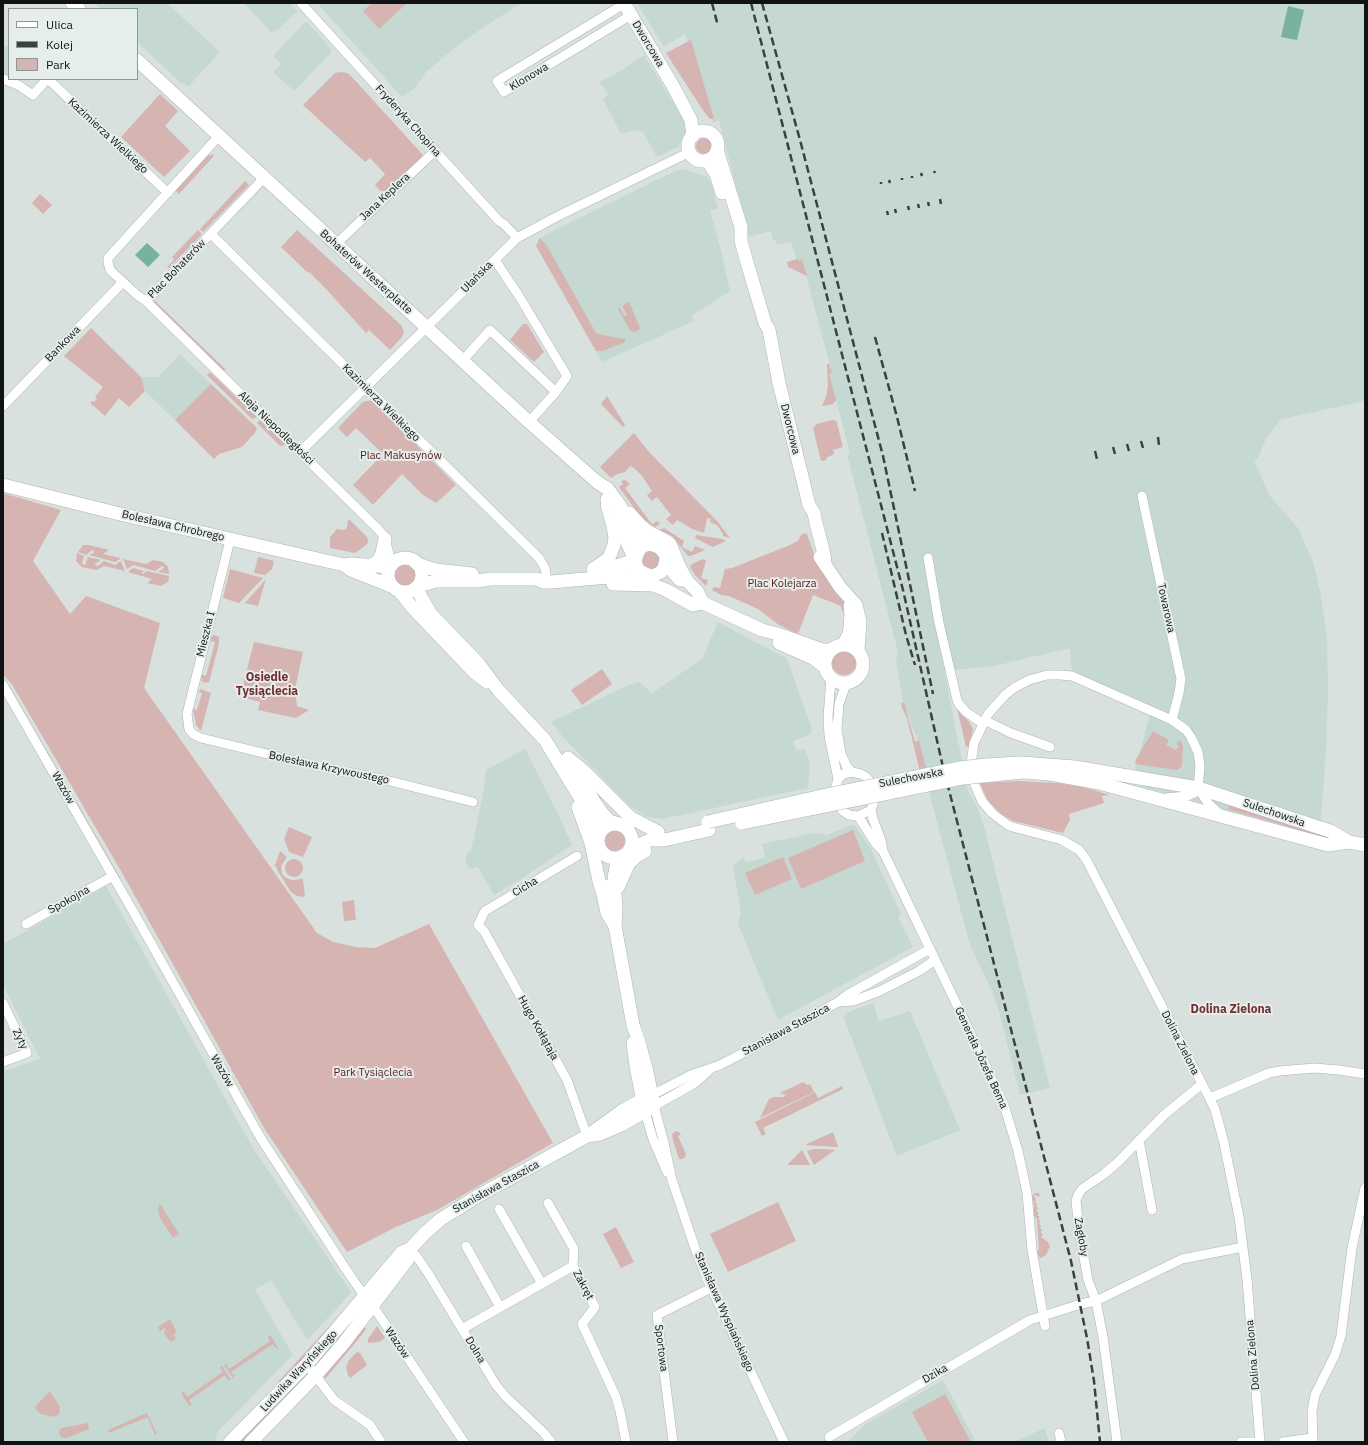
<!DOCTYPE html>
<html>
<head>
<meta charset="utf-8">
<style>
  body { margin:0 }
  #map { position:relative; width:1368px; height:1445px; overflow:hidden; background:#d8e1de; font-family:"IBM Plex Sans",sans-serif }
  canvas { display:block }
  .frame { position:absolute; inset:0; border:4px solid #101312; pointer-events:none }
  .legend { position:absolute; left:8px; top:8px; width:130px; height:72px; box-sizing:border-box; background:#e5eeeb; border:1px solid #909694; margin:0; padding:5px 7px; list-style:none; font-size:12px; color:#101312 }
  .legend li { display:flex; align-items:center; gap:8px; height:20px }
  .legend b { width:20px; border:1px solid #909694 }
</style>
</head>
<body>
<div id="map">
<canvas width="1368" height="1445"></canvas>
<div class="frame"></div>
<ul class="legend">
<li><b style="height:5px;background:#fff"></b>Ulica</li>
<li><b style="height:5px;background:#3c403f"></b>Kolej</li>
<li><b style="height:11px;background:#d6b4b2"></b>Park</li>
</ul>
</div>
<script>
const context = document.querySelector('canvas').getContext('2d');
context.lineJoin = 'round';
function paint(path, color) {
  context.fillStyle = color;
  context.fill(path, 'evenodd');
}
function poly(rows) {
  const path = new Path2D();
  for (const r of rows) {
    if (r.length === 3) {
      path.moveTo(r[0] + r[2], r[1]);
      path.arc(r[0], r[1], r[2], 0, 2 * Math.PI);
      continue;
    }
    path.moveTo(r[0], r[1]);
    for (let i = 2; i < r.length; i += 2) path.lineTo(r[i], r[i + 1]);
  }
  return path;
}
function trace(path, color, width, dash) {
  context.strokeStyle = color;
  context.lineWidth = width;
  context.lineCap = dash ? 'butt' : 'round';
  context.setLineDash(dash || []);
  context.stroke(path);
}
function label(font, color, halo, rows, align = 'center') {
  context.font = font + ' "IBM Plex Sans",sans-serif';
  context.lineWidth = 4;
  context.setLineDash([]);
  context.textBaseline = 'middle';
  context.strokeStyle = halo;
  context.fillStyle = color;
  for (const [text, x, y, turn = 0] of rows) {
    context.save();
    context.translate(x, y);
    context.rotate((+turn || 0) * Math.PI / 180);
    context.textAlign = isNaN(turn) ? turn : align;
    if (halo) context.strokeText(text, 0, 0);
    context.fillText(text, 0, 0);
    context.restore();
  }
}
const built = poly([
  [95,3,167,3,220,52,188,87,183,83,182,84,137,42,137,9,101,9],
  [244,3,290,3,298,11,277,30,271,32],
  [317,3,521,3,481,29,451,51,426,72,415,88,402,97],
  [637,3,1365,3,1365,397,1361,402,1281,419,1266,439,1258,458,1254,460,1269,495,1298,528,1313,562,1320,591,1327,637,1328,691,1326,750,1320,834,1224,810,1130,783,1137,763,1151,710,1072,676,1070,648,994,666,944,671,968,791,978,809,985,830,1050,1088,1020,1095,999,1011,992,991,970,945,932,803,918,741,903,701,896,662,898,652,847,454,850,453,829,374,832,373,802,260,797,261,791,241,777,245,776,240,773,241,771,231,749,237,719,120,713,123,685,34,664,47],
  [305,22,307,22,331,48,330,54,294,91,273,72,281,64,273,56],
  [3,45,9,47,9,76,3,74],
  [644,55,682,117,687,129,678,147,657,157,643,132,633,130,621,134,603,99,608,95,600,82,622,70],
  [684,169,707,177,712,185,718,209,710,210,720,247,730,291,692,316,694,321,602,362,536,245,540,238,547,234,675,171],
  [180,354,211,384,175,420,145,391,141,377,158,377],
  [718,622,787,659,811,726,811,734,793,741,797,751,804,748,810,763,808,788,663,819,647,817,631,807,563,737,551,722,624,687,639,682,652,693,702,659],
  [525,749,560,818,572,845,524,877,494,895,478,867,472,869,469,868,465,859,468,852,471,851,484,790,486,770],
  [851,825,855,826,871,849,901,914,898,916,913,947,778,1020,738,924,741,912,733,865,744,857,745,862,765,858,762,844,814,833,827,835],
  [106,886,253,1148,351,1292,342,1303,307,1340,271,1280,255,1290,293,1355,219,1430,214,1442,3,1442,3,1071,40,1059,3,985,3,944],
  [873,1003,879,1021,910,1011,960,1130,897,1156,845,1021,844,1016,846,1013],
  [943,1380,976,1442,848,1442,864,1425],
  [1045,1428,1049,1442,1013,1442]
]);
const green = poly([
  [372,3,407,3,379,29,363,11],
  [691,40,714,119,710,119,704,112,666,53],
  [341,72,347,73,352,77,422,154,423,157,384,195,375,185,385,174,370,158,365,162,303,105,335,73],
  [160,94,178,111,165,126,190,151,164,177,121,137],
  [704,146,8],
  [208,154,210,156,212,154,214,156,179,194,175,190],
  [245,181,249,185,203,232,200,229],
  [40,194,52,205,43,214,32,203],
  [198,230,202,234,169,268,167,267,174,260,172,257],
  [297,230,401,325,404,331,402,337,390,350,369,330,366,333,327,290,309,272,308,273,281,247],
  [540,238,547,246,596,333,607,336,625,339,625,342,603,351,596,351,536,246],
  [798,259,799,261,802,259,807,276,788,267,787,262],
  [152,298,226,370,223,371,153,303,151,299],
  [629,302,640,328,639,330,634,332,630,330,624,320,618,309,620,308,624,316,627,315,623,307,624,304],
  [523,324,527,324,544,352,534,362,510,340],
  [91,328,141,377,145,391,129,407,119,398,105,416,90,403,92,401,94,402,97,399,95,397,103,387,64,356],
  [827,364,829,364,832,373,829,374,836,400,833,404,823,406,822,406,826,397,828,386],
  [210,372,257,417,252,419,207,375],
  [211,384,257,428,255,433,242,447,219,454,214,459,175,420],
  [607,396,625,425,623,427,601,404],
  [372,400,456,485,436,503,422,494,402,474,373,505,353,485,383,454,356,428,347,437,338,428,363,402],
  [260,420,272,431,285,444,282,446,279,445,257,423],
  [832,420,836,421,837,423,843,447,833,450,834,454,826,458,827,460,821,461,813,428,817,424],
  [634,433,649,452,717,521,730,538,723,536,723,534,717,525,710,522,711,519,707,518,704,533,692,529,677,520,673,525,666,519,671,515,657,497,652,501,647,495,652,491,642,476,634,468,630,466,625,472,618,474,611,478,600,467],
  [625,480,630,484,625,488,651,523,653,524,657,521,660,524,655,527,643,519,637,512,619,487,623,484,621,481],
  [3,493,61,510,33,561,70,614,86,596,160,623,144,688,317,933,333,942,356,947,375,948,429,924,553,1143,437,1210,396,1227,347,1252,264,1128,121,871,13,686,3,674],
  [348,519,350,520,367,537,368,541,367,544,362,548,355,553,330,548,330,537,337,529,344,530,347,528],
  [664,528,684,541,682,547,692,552,695,546,705,550,691,556,688,556,672,536,659,530],
  [805,533,807,534,816,559,844,601,848,612,842,611,841,606,813,595,798,634,779,625,758,609,729,596,721,595,712,590,714,587,720,588,725,569,732,568,790,545,798,541,801,535],
  [696,535,723,539,726,541,713,547,695,538],
  [83,545,89,545,109,550,103,554,120,558,120,559,115,562,89,555,95,552,92,550,86,555,78,552],
  [651,560,9],
  [77,553,84,556,82,564,85,565,88,557,101,560,95,564,95,565,98,566,104,561,115,565,121,561,125,571,104,566,97,570,82,567,76,561],
  [258,557,274,561,272,569,265,575,254,573],
  [123,559,146,564,153,560,163,562,168,567,169,574,158,572,164,568,164,567,162,566,155,571,133,565,127,569],
  [703,559,708,562,706,561,701,578,708,580,706,586,695,575,690,567,692,564],
  [406,576,11],
  [133,568,144,571,141,573,143,574,147,571,169,576,168,582,161,586,147,583,152,579,128,572],
  [230,569,263,578,239,603,223,598],
  [266,579,258,606,245,603],
  [214,635,219,637,219,644,209,682,205,683,202,681,201,674,206,676,215,642,209,641,211,637],
  [254,642,303,652,295,689,297,706,309,710,296,718,258,710,260,702,240,697],
  [844,663,12],
  [602,669,612,684,582,705,571,690],
  [10,687,107,855,120,878,119,881,8,688],
  [201,689,211,693,201,731,196,725,193,709,197,710,202,693,198,692],
  [904,702,915,742,919,740,932,792,925,792,907,718,902,708,901,703],
  [957,708,970,723,973,730,969,746,966,747],
  [1153,731,1169,740,1166,745,1176,750,1179,746,1176,744,1180,740,1182,743,1183,747,1182,766,1180,768,1177,770,1135,764,1136,759],
  [1017,781,1058,783,1083,787,1110,795,1102,796,1104,803,1069,814,1070,820,1063,833,1013,821,1001,814,988,801,980,783],
  [1229,803,1338,840,1303,834,1285,826,1228,809],
  [289,827,312,837,303,857,289,852,284,839],
  [853,830,865,861,801,889,788,858],
  [615,841,10],
  [280,851,287,857,281,866,282,874,286,878,292,880,303,879,305,895,303,897,297,896,291,892,279,873,275,865],
  [783,857,792,879,755,895,745,873],
  [294,868,9],
  [354,900,356,920,344,921,342,902],
  [803,1082,807,1085,810,1084,814,1092,760,1118,769,1099,773,1097,783,1097,786,1095,780,1093],
  [842,1086,843,1089,763,1128,766,1134,762,1136,755,1122,815,1092,818,1098],
  [676,1131,679,1132,681,1135,678,1136,686,1154,685,1157,682,1159,679,1159,673,1140,672,1134],
  [833,1132,838,1147,805,1145],
  [814,1149,823,1149,835,1150,814,1165,807,1151],
  [802,1150,810,1165,787,1165],
  [1035,1193,1038,1193,1040,1195,1039,1197,1035,1195,1034,1197,1036,1199,1035,1202,1037,1204,1036,1206,1038,1208,1036,1211,1039,1213,1037,1215,1040,1217,1038,1219,1040,1221,1039,1224,1041,1226,1040,1228,1042,1230,1041,1233,1043,1234,1041,1237,1048,1242,1050,1246,1046,1255,1041,1258,1038,1256,1036,1252,1039,1249,1037,1219,1034,1216,1034,1203,1032,1197],
  [778,1202,796,1241,728,1272,710,1234],
  [160,1204,179,1234,173,1238,160,1218,158,1209],
  [616,1227,634,1262,621,1268,603,1234],
  [347,1307,306,1359,277,1385,278,1382],
  [353,1316,356,1319,328,1353,242,1442,236,1442],
  [170,1319,176,1331,174,1335,176,1339,171,1342,165,1335,164,1331,166,1330,165,1328,160,1331,158,1327],
  [377,1326,385,1338,379,1342,368,1343,368,1339],
  [364,1327,366,1329,361,1336,325,1379,324,1376],
  [269,1335,271,1336,278,1348,276,1348,273,1344,231,1372,234,1376,233,1378,224,1365,226,1364,229,1369,270,1341,268,1337],
  [357,1352,360,1353,367,1365,350,1378,348,1375,346,1367,349,1360],
  [222,1366,231,1380,228,1380,225,1375,189,1400,192,1405,189,1405,182,1395,182,1392,184,1392,187,1397,223,1372,220,1367],
  [50,1391,60,1407,59,1414,54,1417,41,1414,37,1411,35,1407],
  [945,1394,971,1442,928,1442,912,1412],
  [147,1413,157,1434,155,1435,148,1418,145,1418,109,1433,108,1430],
  [88,1423,89,1429,67,1438,63,1438,60,1436,59,1431,61,1428]
]);
const water = poly([
  [1288,6,1304,10,1297,40,1281,37],
  [147,243,160,255,148,267,135,255]
]);
const street = poly([
  [301,3,499,221,504,224,517,238],
  [624,4,497,81,504,92,631,15],
  [3,79,18,85,33,95,47,79],
  [48,79,168,193],
  [219,136,108,258,108,262,110,270,137,295,146,301,264,178],
  [211,234,539,558,545,568,546,575],
  [336,244,435,151],
  [495,260,519,296,567,376,556,392,529,422],
  [146,301,378,529,384,536,392,564],
  [463,360,490,330,556,392],
  [3,406,123,282],
  [300,452,517,238,558,216,690,152],
  [1142,496,1181,679,1179,693,1172,720],
  [230,540,187,714,189,729,193,734,201,738,288,759,335,770,382,779,473,802],
  [928,558,939,623,957,700,959,704,966,712,982,723],
  [831,679,828,717,829,736,838,779],
  [846,684,839,704,837,729,841,754,847,767,852,772],
  [3,685,134,913,260,1137,345,1268,365,1297,373,1306,464,1442],
  [984,720,1011,733,1050,747],
  [852,772,861,774,866,777,871,783,874,789,874,801,871,810,858,816,849,815,843,811,838,805,836,798,835,790,838,779,843,774,852,772],
  [1198,788,1208,803,1220,814],
  [1166,798,1187,796,1194,793,1198,788,1200,766,1198,752,1191,737,1186,730,1172,720,1072,676,1060,675,1047,675,1029,680,1014,688,1005,695,988,714,974,743,971,763,973,781,982,801,992,813,1009,826,1062,840,1079,850,1086,859,1215,1109,1224,1143,1239,1217,1247,1279,1260,1442],
  [871,810,873,819,881,840,883,851],
  [858,816,876,844,883,851,967,1026,1004,1105,1018,1151,1027,1193,1032,1250,1045,1326],
  [577,856,485,911,478,925,484,931,567,1080,587,1136],
  [26,924,113,876],
  [839,1002,853,1001,880,991,919,971,935,960],
  [3,1003,27,1053,3,1062],
  [712,1068,695,1083,654,1106,664,1143,672,1180,696,1251,708,1281,784,1442],
  [652,1095,691,1075,720,1065,776,1036,838,1002,847,995,930,949],
  [1210,1098,1269,1073,1280,1071,1314,1068,1339,1070,1365,1074],
  [645,1112,653,1139,667,1172],
  [1139,1140,1152,1210],
  [548,1203,574,1249,573,1266],
  [499,1209,542,1284],
  [466,1246,500,1307],
  [410,1249,417,1257,428,1273,496,1385,505,1396,544,1433,551,1442],
  [462,1329,573,1266,595,1307,582,1324,616,1397,620,1411,626,1442],
  [307,1364,334,1400,370,1425,381,1442],
  [1059,1433,1061,1442],
  [829,1437,1030,1320,1081,1304,1096,1301,1182,1259,1243,1247],
  [673,1442,657,1315,711,1288],
  [1117,1442,1103,1337,1096,1301,1088,1280,1079,1230,1076,1201,1078,1195,1082,1189,1104,1174,1118,1162,1164,1115,1202,1084],
  [1241,1442,1254,1442],
  [1283,1442,1312,1438],
  [1313,1442,1312,1411,1315,1395,1335,1355,1341,1336,1352,1248,1365,1188]
]);
const secondary = poly([
  [72,3,79,9],
  [624,3,673,86,691,120,693,136],
  [137,60,529,422,597,482,608,489,619,504,636,537,645,545],
  [703,146,15],
  [717,150,741,227,741,241,746,259,765,323,769,330,779,383,809,505,814,513,816,523,823,550,825,562],
  [707,160,716,174,722,193],
  [3,485,120,514,344,565,351,570,391,586],
  [629,513,640,525,647,531,666,541,670,544,681,570,688,582,697,591,703,603,762,630,778,634,823,650,831,650],
  [617,519,635,560],
  [820,557,840,587,856,605,860,621,858,650],
  [405,575,17],
  [666,559,664,568,661,572,653,576,648,575,640,571,637,568,635,560,639,550,643,546,650,544,659,547,665,554,669,567,680,580],
  [416,563,426,567,436,570,472,574],
  [345,565,351,564,390,567],
  [370,566,377,562,380,558,382,553,385,539],
  [593,569,609,558,614,545,615,538,613,526,608,509,607,499],
  [595,572,608,569,635,560],
  [613,584,653,585,666,590,693,605,703,603],
  [418,586,436,581,476,581,491,579,537,579,543,582,551,582,643,574],
  [416,588,431,614,479,664,499,691,545,740,593,819,598,828,599,836],
  [400,592,412,607,475,673,487,682],
  [779,643,813,658,825,667],
  [844,664,19],
  [843,645,849,634,850,628,851,615,850,606],
  [568,758,585,772,631,818,658,832],
  [1021,763,1075,767,1198,788,1330,831,1349,842],
  [572,766,578,777,602,813,609,821,619,824],
  [1023,772,1050,774,1099,783,1328,845,1349,842,1365,845],
  [578,807,591,843,599,881,603,894],
  [615,841,17],
  [628,852,636,846,650,840,664,840,709,830],
  [604,886,603,894,607,913,615,926],
  [618,887,629,863,638,855,645,851],
  [633,1043,636,1066,645,1112],
  [593,1132,622,1111,649,1096],
  [230,1442,307,1364,402,1252,410,1249,425,1233,441,1219,478,1196,587,1136,600,1134,621,1125,654,1106,647,1072,639,1042,633,1025,615,926,616,911,614,877,617,863,622,856],
  [251,1442,316,1375,343,1344,408,1259,410,1249]
]);
const rail = poly([
  [712,3,718,26],
  [751,3,903,590,943,767,1071,1261,1087,1338,1094,1381,1100,1442],
  [762,3,800,140,883,456,933,694],
  [934,171,935,173],
  [921,173,922,176],
  [912,176,912,178],
  [902,178,902,180],
  [889,180,890,183],
  [881,182,881,184],
  [940,199,941,204],
  [928,202,929,206],
  [918,204,919,208],
  [908,206,909,210],
  [895,209,896,213],
  [887,211,888,215],
  [875,337,897,417,915,491],
  [1158,437,1159,445],
  [1141,441,1143,448],
  [1127,444,1129,451],
  [1113,447,1115,454],
  [1095,451,1097,459],
  [882,533,906,635,915,665]
]);
const secondaryBridge = poly([
  [708,822,826,795,959,768,986,765,1021,763],
  [742,823,963,778,1023,772]
]);
const streetNames = [
  ["Dworcowa",648,44,59],
  ["Klonowa",529,77,-31],
  ["Fryderyka Chopina",408,121,48],
  ["Kazimierza Wielkiego",108,136,43],
  ["Jana Keplera",385,197,-43],
  ["Plac Bohaterów",177,269,-46],
  ["Bohaterów Westerplatte",366,272,42],
  ["Ułańska",477,277,-45],
  ["Bankowa",63,344,-46],
  ["Kazimierza Wielkiego",381,403,45],
  ["Aleja Niepodległości",276,428,44],
  ["Dworcowa",790,429,76],
  ["Bolesława Chrobrego",173,526,13],
  ["Towarowa",1166,608,78],
  ["Mieszka I",206,634,-76],
  ["Bolesława Krzywoustego",329,768,12],
  ["Sulechowska",911,778,-11],
  ["Wazów",63,788,61],
  ["Sulechowska",1274,813,19],
  ["Cicha",525,887,-31],
  ["Spokojna",69,900,-29],
  ["Hugo Kołłątaja",538,1028,61],
  ["Stanisława Staszica",786,1030,-28],
  ["Zyty",20,1039,64],
  ["Dolina Zielona",1180,1043,63],
  ["Generała Józefa Bema",981,1058,65],
  ["Wazów",222,1071,60],
  ["Stanisława Staszica",496,1187,-29],
  ["Zagłoby",1081,1237,80],
  ["Zakręt",583,1285,62],
  ["Stanisława Wyspiańskiego",724,1312,66],
  ["Wazów",397,1343,56],
  ["Sportowa",661,1348,83],
  ["Dolna",475,1350,59],
  ["Dolina Zielona",1253,1355,-95],
  ["Ludwika Waryńskiego",299,1371,-47],
  ["Dzika",935,1374,-30]
];
const parkNames = [
  ["Plac Makusynów",401,456],
  ["Plac Kolejarza",782,584],
  ["Park Tysiąclecia",373,1073]
];
const neighbourhoodNames = [
  ["Osiedle",267,678],
  ["Tysiąclecia",267,692],
  ["Dolina Zielona",1231,1010]
];
paint(built, '#c6d8d2');
paint(green, '#d6b4b2');
paint(water, '#78b19e');
trace(street, '#adb6b3', 10);
trace(secondary, '#adb6b3', 14);
trace(street, '#fff', 9);
trace(secondary, '#fff', 13);
trace(rail, '#3c403f', 2.5, [8, 4]);
trace(secondaryBridge, '#adb6b3', 14, []);
trace(secondaryBridge, '#fff', 13);
label('11px', '#101312', '#e5eeeb', streetNames);
label('11px', '#59181a', '#e5eeeb', parkNames);
label('bold 12px', '#742d2e', '#e5eeeb', neighbourhoodNames);
</script>
</body>
</html>
